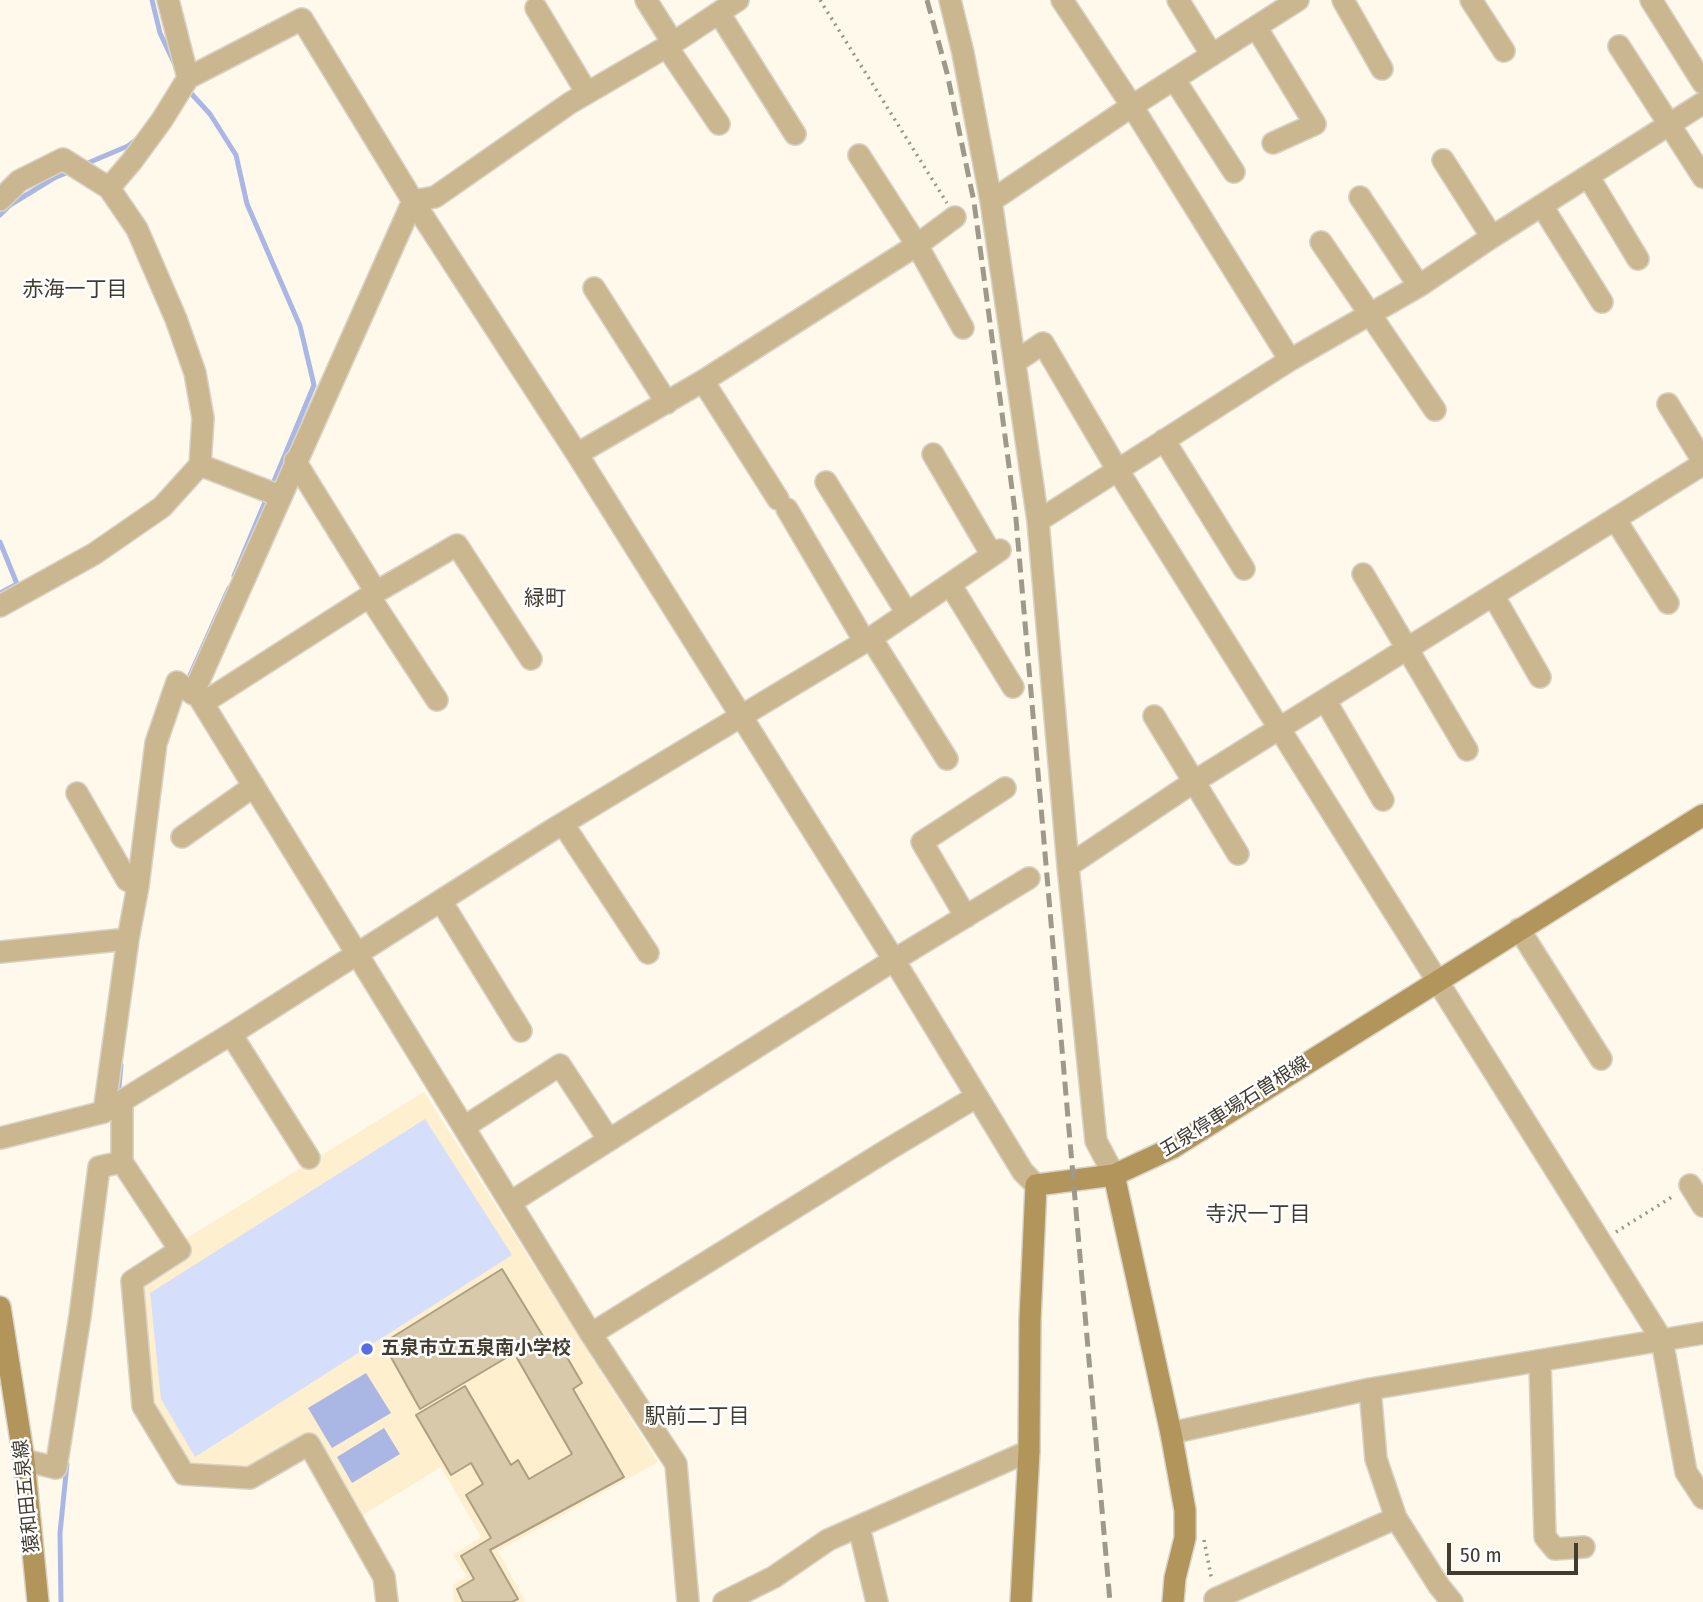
<!DOCTYPE html>
<html>
<head>
<meta charset="utf-8">
<style>
  body { margin:0 }
  #map { position:relative; width:1703px; height:1602px; overflow:hidden; background:#fff9ec; font-family:"Fira Sans Condensed",sans-serif }
  canvas { display:block }
  .scale { position:absolute; left:1447px; top:1543px; width:131px; height:32px; box-sizing:border-box; border:4px solid #423c30; border-top:0; padding-left:9px; font-size:21px; line-height:24px; white-space:nowrap; color:#423c30; -webkit-text-stroke:5px #fff; paint-order:stroke }
</style>
</head>
<body>
<div id="map">
<canvas width="1703" height="1602"></canvas>
<div class="scale">50 m</div>
</div>
<script>
const context = document.querySelector('canvas').getContext('2d');
context.lineJoin = 'round';
function paint(path, color) {
  context.fillStyle = color;
  context.fill(path, 'evenodd');
}
function poly(rows) {
  const path = new Path2D();
  for (const r of rows) {
    path.moveTo(r[0], r[1]);
    for (let i = 2; i < r.length; i += 2) path.lineTo(r[i], r[i + 1]);
  }
  return path;
}
function trace(path, color, width, dash) {
  context.strokeStyle = color;
  context.lineWidth = width;
  context.lineCap = dash ? 'butt' : 'round';
  context.setLineDash(dash || []);
  context.stroke(path);
}
function label(font, color, halo, rows, align = 'center') {
  context.font = font + ' "Fira Sans Condensed","Noto Sans JP",sans-serif';
  context.lineWidth = 5;
  context.setLineDash([]);
  context.textBaseline = 'middle';
  context.strokeStyle = halo;
  context.fillStyle = color;
  for (const [text, x, y, turn = 0] of rows) {
    context.save();
    context.translate(x, y);
    context.rotate((+turn || 0) * Math.PI / 180);
    context.textAlign = isNaN(turn) ? turn : align;
    if (halo) context.strokeText(text, 0, 0);
    context.fillText(text, 0, 0);
    context.restore();
  }
}
const built = poly([
  [424,1092,658,1462,498,1551,525,1601,523,1602,454,1602,453,1585,467,1577,453,1555,481,1537,441,1467,358,1518,311,1433,247,1471,188,1467,152,1403,141,1294,149,1278,182,1241]
]);
const green = poly([
  [425,1119,512,1255,195,1457,161,1399,150,1293]
]);
const water = poly([
  [366,1373,391,1413,332,1448,308,1408],
  [384,1428,400,1454,352,1483,337,1457]
]);
const stream = poly([
  [152,0,160,33,177,69],
  [188,90,210,114,236,155,247,204,300,326,314,385,272,486],
  [83,165,128,146,137,139],
  [0,215,10,205,54,178,71,171],
  [0,542,17,584,0,593],
  [234,576,268,495],
  [187,682,229,588],
  [118,1098,121,1065],
  [61,1602,60,1533,67,1464]
]);
const building = poly([
  [502,1269,543,1336,420,1409,383,1343,502,1269],
  [557,1340,582,1383,573,1389,624,1477,490,1550,518,1599,512,1602,463,1602,457,1589,474,1579,461,1556,491,1538,466,1495,483,1484,471,1463,451,1475,416,1415,465,1386,511,1465,518,1460,529,1479,572,1454,517,1358,546,1341,549,1345,557,1340]
]);
const path = poly([
  [820,0,947,203],
  [1616,1232,1675,1195],
  [1204,1540,1212,1581]
]);
const street = poly([
  [168,0,188,78],
  [646,0,673,43],
  [950,0,963,53,991,201,1038,521,1068,866,1096,1141,1114,1175],
  [1062,0,1132,106,1290,360],
  [1178,0,1212,55],
  [1343,0,1382,69],
  [1471,0,1504,51],
  [1651,0,1703,83],
  [536,8,587,93],
  [719,13,795,134],
  [1256,27,1315,124,1273,143],
  [1619,46,1703,177],
  [667,47,719,124],
  [1174,79,1234,172],
  [859,155,917,245,963,328],
  [1443,160,1492,237],
  [1588,176,1638,259],
  [109,188,132,161,162,120,188,78,302,19,413,201,577,454,894,960,1023,1172,1036,1185],
  [1360,197,1419,286],
  [0,200,19,181,63,159,109,188,137,229,176,319,195,373,203,418,200,465,162,507,94,554,0,606],
  [413,201,193,694,197,694,591,1334,676,1464,688,1602],
  [413,201,435,197,570,103,673,43,738,0],
  [991,201,1132,106,1298,0],
  [1542,206,1602,302],
  [1321,242,1435,410],
  [594,288,667,403],
  [1015,362,1043,343,1117,469,1662,1340,1686,1472,1703,1498],
  [703,381,778,499],
  [1668,404,1703,461],
  [1164,440,1244,569],
  [577,454,703,381,917,245,955,217],
  [933,454,992,555],
  [200,465,280,496],
  [826,482,907,613],
  [787,509,865,642],
  [1615,519,1668,603],
  [1038,521,1290,360,1419,286,1492,237,1703,103],
  [1363,574,1467,750],
  [950,584,1013,687],
  [376,592,457,545,531,659],
  [1493,595,1540,677],
  [369,596,437,700],
  [871,638,947,759],
  [1325,700,1383,800],
  [203,703,376,592,295,461],
  [1154,716,1238,854],
  [77,793,127,880,138,886],
  [563,824,648,953],
  [182,837,254,786],
  [1068,866,1195,781,1703,464],
  [441,901,521,1031],
  [966,917,922,842,1005,788],
  [1519,929,1601,1059],
  [0,952,128,939],
  [231,1034,309,1158],
  [122,1101,122,1162,180,1250,132,1281,143,1406,184,1474,250,1478,309,1444,384,1577,387,1602],
  [104,1112,128,939,138,886,156,743,177,682,193,694],
  [464,1127,560,1065,609,1140],
  [0,1138,104,1112,231,1034,552,830,871,638,1000,550],
  [1690,1185,1703,1206],
  [511,1202,894,960,1029,878],
  [591,1334,889,1149,976,1097],
  [1540,1362,1545,1537,1555,1549,1584,1547],
  [1370,1389,1376,1459,1396,1518,1439,1586,1452,1602],
  [1171,1433,1370,1389,1703,1333],
  [24,1460,56,1468,80,1316,99,1167,122,1162],
  [859,1527,877,1602],
  [724,1602,774,1577,828,1540,1029,1451],
  [1216,1602,1215,1599,1396,1518]
]);
const secondary = poly([
  [1114,1175,1171,1433,1185,1510,1185,1538,1175,1578,1173,1602],
  [0,1307,24,1460,38,1602],
  [1021,1602,1029,1451,1030,1320,1036,1185,1114,1175,1172,1148,1703,815]
]);
const rail = poly([
  [927,0,947,73,974,202,1016,519,1110,1602]
]);
const markers = [
  [367,1349,7,"#576de4"]
];
const streetNames = [
  ["五泉停車場石曽根線",1235,1107,-32],
  ["猿和田五泉線",27,1496,-96]
];
const poiNames = [
  ["五泉市立五泉南小学校",381,1349]
];
const neighbourhoodNames = [
  ["赤海一丁目",75,290],
  ["緑町",545,599],
  ["寺沢一丁目",1258,1215],
  ["駅前二丁目",697,1417]
];
paint(built, '#feefcf');
paint(green, '#d5dffc');
paint(water, '#aab7e4');
trace(stream, '#aab7e4', 5);
paint(building, '#d8c9aa');
trace(building, '#ae9f82', 2);
trace(street, '#d9d3c6', 24);
trace(secondary, '#d9d3c6', 24);
trace(path, '#9a9488', 3.5, [2, 5]);
trace(street, '#cab790', 21);
trace(secondary, '#b2955a', 21);
trace(rail, '#9f998c', 5, [14, 7]);
for (const [x, y, r, color] of markers) {
  const dot = new Path2D();
  dot.arc(x, y, r, 0, 2 * Math.PI);
  context.fillStyle = color;
  context.fill(dot);
  trace(dot, '#fff', 2.5);
}
label('19px', '#423c30', '#fff', streetNames);
label('bold 19px', '#423c30', '#fff', poiNames, 'left');
label('21px', '#423c30', '#fff', neighbourhoodNames);
</script>
</body>
</html>
